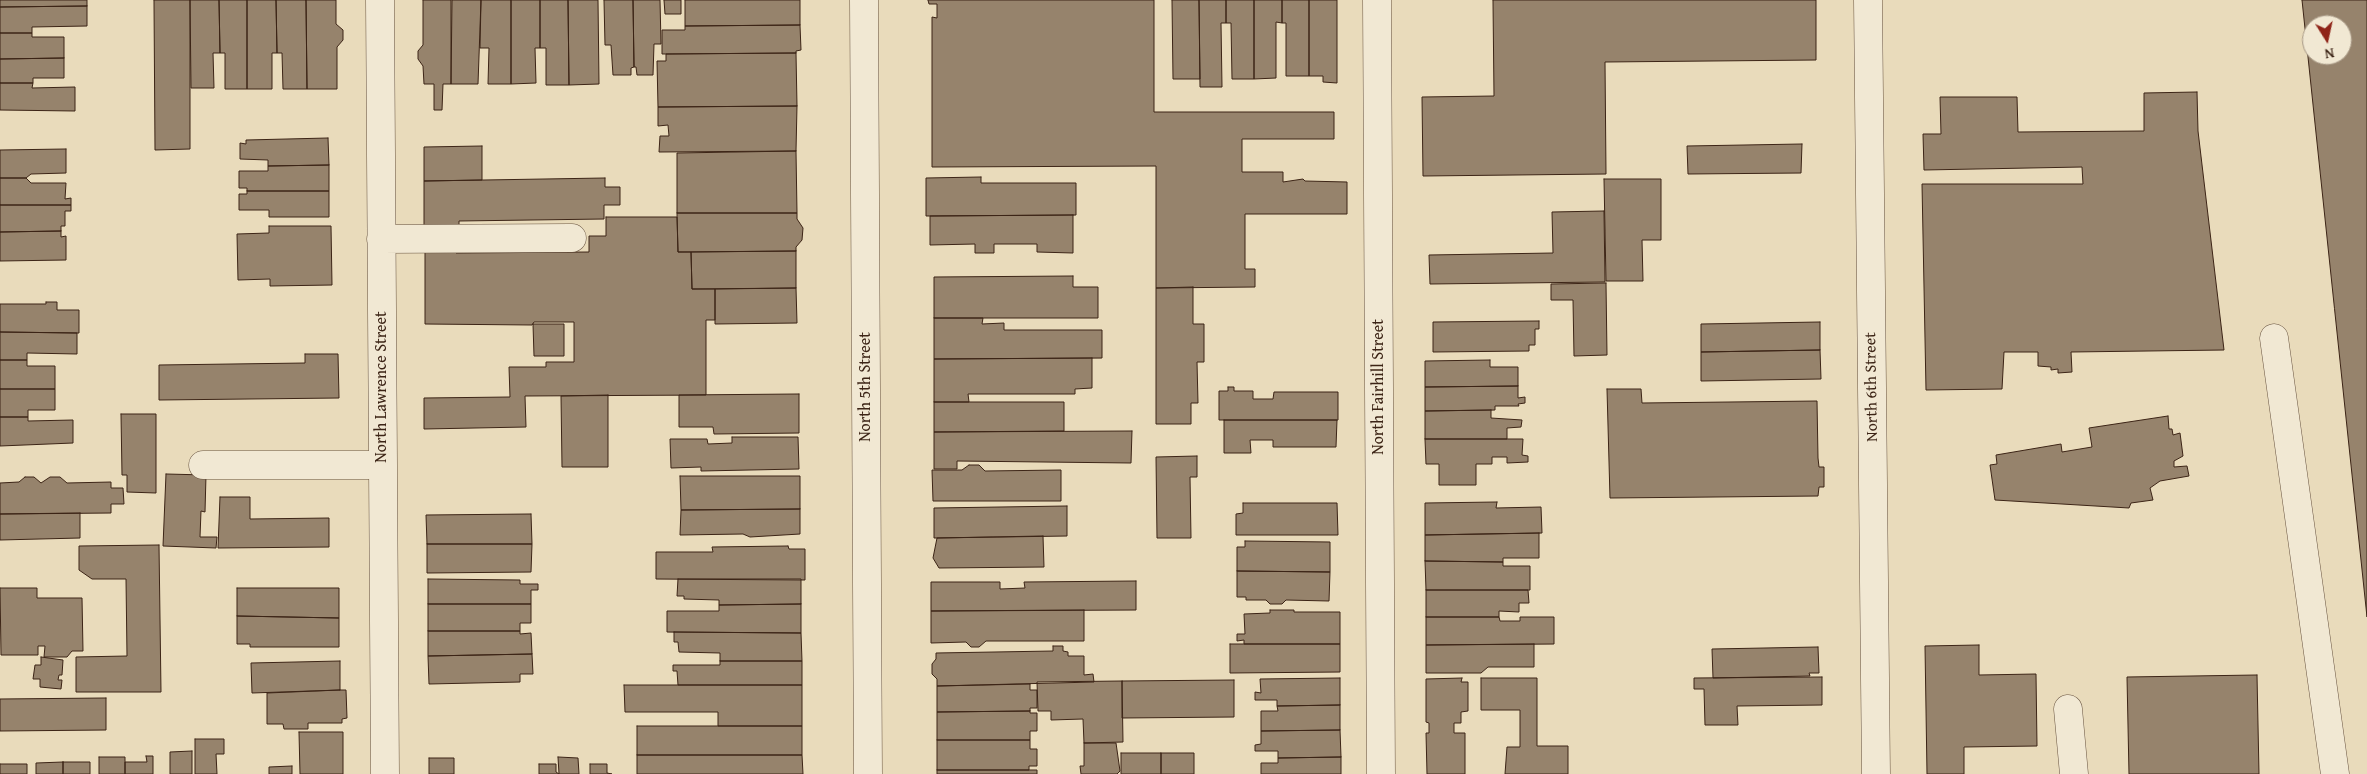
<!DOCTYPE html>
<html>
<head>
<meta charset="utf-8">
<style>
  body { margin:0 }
  #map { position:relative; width:2367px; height:774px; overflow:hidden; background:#e9dbbb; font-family:"Gentium Book Plus",serif }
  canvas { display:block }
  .north { position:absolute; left:2302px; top:15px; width:50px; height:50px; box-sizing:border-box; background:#f1e8d3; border:1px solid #a99a87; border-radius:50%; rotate:170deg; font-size:14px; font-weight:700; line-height:20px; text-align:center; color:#3c2416 }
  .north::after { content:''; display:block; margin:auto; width:18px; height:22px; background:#8f2418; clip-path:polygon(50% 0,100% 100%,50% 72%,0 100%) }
</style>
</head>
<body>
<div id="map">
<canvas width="2367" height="774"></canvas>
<div class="north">N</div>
</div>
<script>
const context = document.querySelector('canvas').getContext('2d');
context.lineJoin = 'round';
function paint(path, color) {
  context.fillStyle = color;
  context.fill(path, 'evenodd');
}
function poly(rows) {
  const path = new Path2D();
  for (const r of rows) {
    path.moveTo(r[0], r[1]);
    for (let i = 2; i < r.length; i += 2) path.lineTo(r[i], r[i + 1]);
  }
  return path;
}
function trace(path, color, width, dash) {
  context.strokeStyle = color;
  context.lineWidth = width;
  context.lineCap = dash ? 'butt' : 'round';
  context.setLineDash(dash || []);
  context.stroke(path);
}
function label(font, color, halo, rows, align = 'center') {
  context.font = font + ' "Gentium Book Plus",serif';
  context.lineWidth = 4.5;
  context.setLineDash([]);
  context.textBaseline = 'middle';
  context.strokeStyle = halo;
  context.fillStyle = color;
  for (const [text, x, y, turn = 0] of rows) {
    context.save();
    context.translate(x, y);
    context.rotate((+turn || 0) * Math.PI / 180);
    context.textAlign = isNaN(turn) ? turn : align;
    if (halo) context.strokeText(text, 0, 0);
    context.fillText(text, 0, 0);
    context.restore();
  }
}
const building = poly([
  [0,0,87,0,87,6,0,7,0,0],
  [154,0,190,0,190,149,155,150,154,0],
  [190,0,219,0,220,53,213,53,214,88,191,88,190,0],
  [219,0,247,0,247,89,225,89,225,53,220,53,219,0],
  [247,0,276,0,277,53,272,53,272,89,247,89,247,0],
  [276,0,306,0,307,89,283,89,282,53,277,53,276,0],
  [306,0,336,0,336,24,343,30,343,40,337,47,337,89,307,89,306,0],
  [423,0,451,0,451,84,443,84,442,110,434,110,434,84,424,84,423,66,418,59,418,51,423,45,423,0],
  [452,0,481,0,478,84,451,84,452,0],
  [481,0,511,0,511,84,488,84,489,48,480,48,481,0],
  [511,0,540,0,540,48,535,48,536,83,511,84,511,0],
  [540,0,568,0,569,85,546,85,546,48,540,48,540,0],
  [568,0,598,0,599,84,569,85,568,0],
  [604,0,633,0,634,67,631,68,631,75,613,75,611,45,605,45,604,0],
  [633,0,660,0,661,44,654,44,653,75,637,75,636,67,634,67,633,0],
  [664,0,681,0,681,14,665,14,664,0],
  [685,0,800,0,800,25,685,26,685,0],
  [928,0,1154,0,1154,112,1334,112,1334,139,1242,139,1242,172,1283,172,1283,182,1303,179,1305,181,1347,182,1347,214,1245,214,1245,269,1255,269,1255,287,1156,288,1156,166,932,167,932,17,937,18,937,4,929,4,928,0],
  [1172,0,1199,0,1200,79,1173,79,1172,0],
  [1199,0,1226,0,1226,23,1221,23,1222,87,1200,87,1199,0],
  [1226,0,1254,0,1254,79,1232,79,1231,23,1226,23,1226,0],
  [1254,0,1282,0,1282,23,1276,22,1276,78,1254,79,1254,0],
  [1282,0,1309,0,1309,76,1286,76,1286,23,1282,23,1282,0],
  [1309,0,1337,0,1337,83,1323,82,1323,76,1309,76,1309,0],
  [1493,0,1816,0,1816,60,1605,62,1606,174,1423,176,1422,97,1494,96,1493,0],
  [2302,0,2367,0,2367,617,2302,0],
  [2312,25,2342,25,2342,55,2312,55,2312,25],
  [87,6,87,26,32,27,32,33,0,33,0,7,87,6],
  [800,25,801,50,796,51,796,53,662,54,662,30,685,30,685,26,800,25],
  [0,33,32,33,32,37,64,37,64,58,0,59,0,33],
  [796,53,797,106,658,107,657,61,666,61,666,54,796,53],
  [64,58,64,78,33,78,33,83,0,83,0,59,64,58],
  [0,83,33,83,32,88,75,87,75,111,0,110,0,83],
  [2197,92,2198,131,2224,350,2071,352,2072,372,2058,373,2058,369,2051,370,2051,367,2038,366,2038,352,2004,352,2002,389,1926,390,1922,184,2083,184,2082,167,1924,170,1923,134,1941,134,1940,97,2017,97,2018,132,2144,131,2144,93,2197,92],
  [797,106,796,151,659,152,660,136,669,136,668,125,658,126,658,107,797,106],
  [328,138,329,165,268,166,268,160,240,159,240,143,246,144,246,140,328,138],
  [1802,144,1801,173,1688,174,1687,146,1802,144],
  [482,146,482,180,424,181,424,147,482,146],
  [66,149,66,173,31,174,26,178,0,178,0,150,66,149],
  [796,151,797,213,677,213,677,153,796,151],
  [329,165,329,191,247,191,247,188,239,188,239,171,268,171,268,166,329,165],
  [981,177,981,183,1076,183,1076,215,926,216,926,178,981,177],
  [0,178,26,178,31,183,66,183,65,199,71,198,71,205,0,205,0,178],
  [605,178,605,187,620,187,620,205,604,205,604,219,459,221,459,226,424,226,424,181,605,178],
  [1604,179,1661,179,1661,240,1642,240,1643,281,1606,281,1604,179],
  [247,191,329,191,329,217,269,217,269,210,239,210,239,194,247,194,247,191],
  [0,205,71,205,71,211,65,211,65,226,61,226,61,231,0,232,0,205],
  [1604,211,1605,282,1430,284,1429,255,1553,253,1552,212,1604,211],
  [677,213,797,213,797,219,803,228,802,240,796,247,796,251,678,252,677,213],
  [1073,215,1073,253,1037,252,1037,244,994,244,994,253,975,253,975,244,930,245,930,216,1073,215],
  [606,217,677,217,678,252,691,252,692,289,715,289,715,320,706,320,706,395,525,396,526,427,424,429,424,398,510,397,509,367,546,367,546,362,574,362,574,322,534,322,532,325,425,324,425,245,456,245,456,253,589,252,589,236,606,236,606,217],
  [269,226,331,226,332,285,270,286,270,279,238,280,237,234,269,233,269,226],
  [61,231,61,237,66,236,66,260,0,261,0,232,61,231],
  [796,251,796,288,692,289,691,252,796,251],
  [1073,276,1073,287,1098,287,1098,318,934,318,934,277,1073,276],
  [1606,283,1607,355,1574,356,1573,300,1551,300,1551,284,1606,283],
  [1193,287,1193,324,1204,324,1204,362,1197,362,1198,403,1191,403,1191,424,1156,424,1156,288,1193,287],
  [796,288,797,323,715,324,715,289,796,288],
  [46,302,57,302,57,310,79,310,79,333,0,332,0,304,46,304,46,302],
  [934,318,983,318,982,324,1004,323,1004,330,1102,330,1102,358,934,359,934,318],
  [1539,321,1539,329,1535,329,1535,345,1529,345,1529,351,1433,352,1433,322,1539,321],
  [1820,322,1820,350,1701,352,1701,324,1820,322],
  [533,324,564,324,564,356,534,356,533,324],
  [0,332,77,333,77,354,27,353,27,360,0,360,0,332],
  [1820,350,1821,379,1701,381,1701,352,1820,350],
  [305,354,338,354,339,398,159,400,159,365,305,363,305,354],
  [1092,358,1092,388,1075,389,1075,394,968,394,969,402,934,402,934,359,1092,358],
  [0,360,27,360,27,366,55,366,55,389,0,389,0,360],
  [1490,360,1490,367,1518,367,1518,386,1425,387,1425,361,1490,360],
  [1518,386,1518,398,1525,397,1525,403,1518,404,1519,406,1495,406,1495,410,1425,411,1425,387,1518,386],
  [1228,387,1234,387,1234,391,1253,391,1253,399,1273,399,1274,392,1338,392,1338,420,1219,420,1219,391,1228,391,1228,387],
  [0,389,55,389,55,410,28,410,28,417,0,417,0,389],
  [1607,389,1641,389,1642,403,1817,401,1818,458,1819,467,1824,467,1824,487,1819,487,1818,496,1610,498,1607,389],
  [799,394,799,433,714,434,713,427,679,427,679,395,799,394],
  [608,395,608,467,562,467,561,396,608,395],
  [934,402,1064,402,1064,431,934,432,934,402],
  [1491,410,1491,418,1522,420,1521,427,1507,428,1507,439,1425,439,1425,411,1491,410],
  [121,414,156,414,156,493,127,492,127,475,122,475,121,414],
  [2168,416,2169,429,2172,429,2173,435,2180,433,2183,456,2174,461,2174,467,2187,466,2189,476,2160,481,2150,488,2153,500,2131,503,2129,508,1995,500,1990,465,1997,464,1996,455,2061,444,2062,452,2092,447,2089,428,2168,416],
  [0,417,28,417,28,421,73,420,73,443,0,446,0,417],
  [1224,420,1337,420,1336,447,1273,447,1273,440,1250,440,1251,453,1224,453,1224,420],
  [1132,431,1131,463,957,461,957,469,934,469,934,432,1132,431],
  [732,437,798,437,799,469,701,471,701,467,671,468,670,439,707,439,708,444,732,443,732,437],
  [1425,439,1523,439,1522,455,1528,456,1528,462,1507,463,1507,457,1492,457,1492,464,1476,464,1476,485,1439,485,1439,464,1426,464,1425,439],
  [1197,456,1197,477,1190,477,1191,538,1157,538,1156,457,1197,456],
  [969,465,979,465,985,471,1061,470,1061,501,933,501,932,470,962,470,969,465],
  [166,474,206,475,205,512,201,511,200,537,217,537,216,548,163,546,166,474],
  [680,476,800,476,800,509,681,510,680,476],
  [25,477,34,477,41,483,50,477,60,477,67,483,111,482,111,488,123,488,124,504,111,504,111,513,0,514,0,483,19,482,25,477],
  [220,497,250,497,250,519,329,518,329,547,218,548,220,497],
  [1497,502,1496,508,1541,507,1542,533,1425,535,1425,503,1497,502],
  [1243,503,1337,503,1338,535,1236,535,1236,514,1243,513,1243,503],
  [1067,506,1067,536,934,538,934,508,1067,506],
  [800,509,800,534,750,537,743,534,680,535,681,510,800,509],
  [80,513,80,538,0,540,0,514,80,513],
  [531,514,532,544,427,544,426,515,531,514],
  [1539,533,1539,558,1503,558,1503,562,1425,561,1425,535,1539,533],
  [1043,536,1044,567,939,568,933,558,937,538,1043,536],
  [1245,541,1330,542,1330,572,1237,571,1237,547,1245,547,1245,541],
  [427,544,532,544,531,572,427,573,427,544],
  [159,545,161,692,76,692,76,657,127,656,126,579,92,579,79,570,79,546,159,545],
  [788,546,789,549,805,549,805,580,656,579,656,552,713,552,712,547,788,546],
  [1425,561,1503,562,1503,566,1530,566,1530,590,1426,590,1425,561],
  [1237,571,1330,572,1329,601,1286,600,1282,604,1270,604,1266,600,1246,600,1246,597,1237,597,1237,571],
  [428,579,520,580,520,584,538,584,538,590,531,590,531,604,428,604,428,579],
  [678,579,801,579,801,604,719,605,719,600,684,599,684,596,677,596,678,579],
  [1136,581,1136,610,931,611,931,582,1000,582,1000,589,1025,588,1024,582,1136,581],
  [0,588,37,588,37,598,82,598,83,651,72,651,67,657,44,657,45,646,38,646,38,655,1,655,0,588],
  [237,588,339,588,339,618,237,616,237,588],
  [1426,590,1528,590,1529,603,1519,603,1519,612,1499,611,1499,617,1426,617,1426,590],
  [428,604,531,604,531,623,520,623,520,631,428,631,428,604],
  [801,604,801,633,667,632,667,611,719,611,719,605,801,604],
  [1084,610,1084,641,986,641,979,647,971,647,966,642,931,643,931,611,1084,610],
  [1270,610,1294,610,1294,612,1340,612,1340,644,1244,644,1244,640,1237,641,1237,634,1245,634,1244,614,1270,613,1270,610],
  [237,616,339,618,339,647,250,647,250,644,237,644,237,616],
  [1426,617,1499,617,1500,621,1520,621,1520,617,1554,617,1554,644,1426,645,1426,617],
  [428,631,520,631,520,634,531,633,532,654,428,656,428,631],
  [674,632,801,633,802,661,720,661,720,653,679,652,678,642,674,642,674,632],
  [1230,644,1340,644,1340,672,1230,673,1230,644],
  [1534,644,1534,667,1488,667,1481,673,1426,673,1426,645,1534,644],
  [1979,645,1979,675,2036,674,2037,746,1964,747,1964,774,1927,774,1925,646,1979,645],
  [1053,646,1063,646,1063,651,1068,652,1068,656,1084,656,1084,675,1093,674,1094,682,937,686,937,679,932,674,932,664,936,659,936,653,1053,651,1053,646],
  [1818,647,1819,673,1809,673,1810,676,1713,678,1712,649,1818,647],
  [532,654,533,674,520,674,520,682,429,684,428,656,532,654],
  [41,657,63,660,62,675,59,675,58,680,62,680,61,689,40,687,40,679,33,679,35,665,41,665,41,657],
  [340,661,340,690,252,693,251,663,340,661],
  [720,661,802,661,802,685,678,685,677,671,673,671,673,665,720,665,720,661],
  [2257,675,2259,774,2129,774,2127,677,2257,675],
  [1822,677,1822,705,1737,706,1738,725,1705,725,1704,689,1694,689,1694,678,1822,677],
  [1340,678,1340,705,1277,706,1277,700,1255,700,1255,692,1261,693,1260,679,1340,678],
  [1462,678,1461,682,1468,682,1468,711,1461,712,1461,723,1454,723,1454,733,1465,733,1465,774,1427,774,1426,733,1429,733,1429,723,1426,722,1426,679,1462,678],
  [1481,678,1537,678,1537,746,1568,746,1568,774,1505,774,1507,747,1520,747,1520,710,1481,710,1481,678],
  [1234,680,1234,717,1122,718,1122,681,1234,680],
  [1122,681,1123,742,1084,743,1083,719,1051,720,1051,711,1038,711,1037,682,1122,681],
  [1030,684,1030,690,1037,690,1037,708,1030,708,1030,711,937,712,937,686,1030,684],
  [624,685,802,685,802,726,718,726,718,712,625,712,624,685],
  [340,690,346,690,347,718,342,719,342,723,308,723,308,729,284,729,283,724,267,724,267,693,340,690],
  [106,698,106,730,0,731,0,699,106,698],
  [1340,705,1340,730,1261,731,1261,711,1278,711,1277,706,1340,705],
  [1030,711,1030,713,1037,713,1037,731,1030,731,1030,740,937,740,937,712,1030,711],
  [637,726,802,726,802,755,637,755,637,726],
  [1340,730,1341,757,1278,758,1278,751,1255,751,1255,745,1261,744,1261,731,1340,730],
  [299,732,343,732,343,774,300,774,299,732],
  [195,739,224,739,224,754,216,754,217,774,195,774,195,739],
  [937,740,1030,740,1030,749,1037,749,1037,766,1029,766,1029,770,937,770,937,740],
  [1084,743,1116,743,1120,771,1117,774,1081,774,1080,766,1084,766,1084,743],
  [192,751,192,774,170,774,170,752,192,751],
  [1121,753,1161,753,1161,774,1121,774,1121,753],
  [1161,753,1194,753,1194,774,1161,774,1161,753],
  [637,755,802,755,803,774,637,774,637,755],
  [146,756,153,756,153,774,125,774,125,762,147,762,146,756],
  [99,757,125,757,125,774,99,774,99,757],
  [558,757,578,758,579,774,559,774,558,757],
  [1341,757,1341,774,1261,774,1261,763,1278,763,1278,758,1341,757],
  [429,758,454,758,454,774,429,774,429,758],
  [63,762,63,774,36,774,36,763,63,762],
  [63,762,90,762,90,774,63,774,63,762],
  [0,764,27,764,27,774,0,774,0,764],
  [539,764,556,764,556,772,559,774,539,774,539,764],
  [590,764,607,764,607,773,612,774,590,774,590,764],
  [292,766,292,774,269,774,269,767,292,766],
  [937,770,1037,770,1037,774,937,774,937,770]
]);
const minor = poly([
  [380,0,385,774],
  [864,0,868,774],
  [1377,0,1381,774],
  [1868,0,1876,774],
  [381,239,572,238],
  [2274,338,2335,774],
  [203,465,382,465],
  [2068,709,2074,774]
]);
const streetNames = [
  ["North Lawrence Street",382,387,-90],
  ["North 5th Street",866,387,-90],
  ["North Fairhill Street",1379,387,-90],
  ["North 6th Street",1872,387,-91]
];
paint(building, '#96836c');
trace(building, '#3c2416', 1);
trace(minor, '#67523f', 29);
trace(minor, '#f1e8d3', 28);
label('16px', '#3c2416', '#f1e8d3', streetNames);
</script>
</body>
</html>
